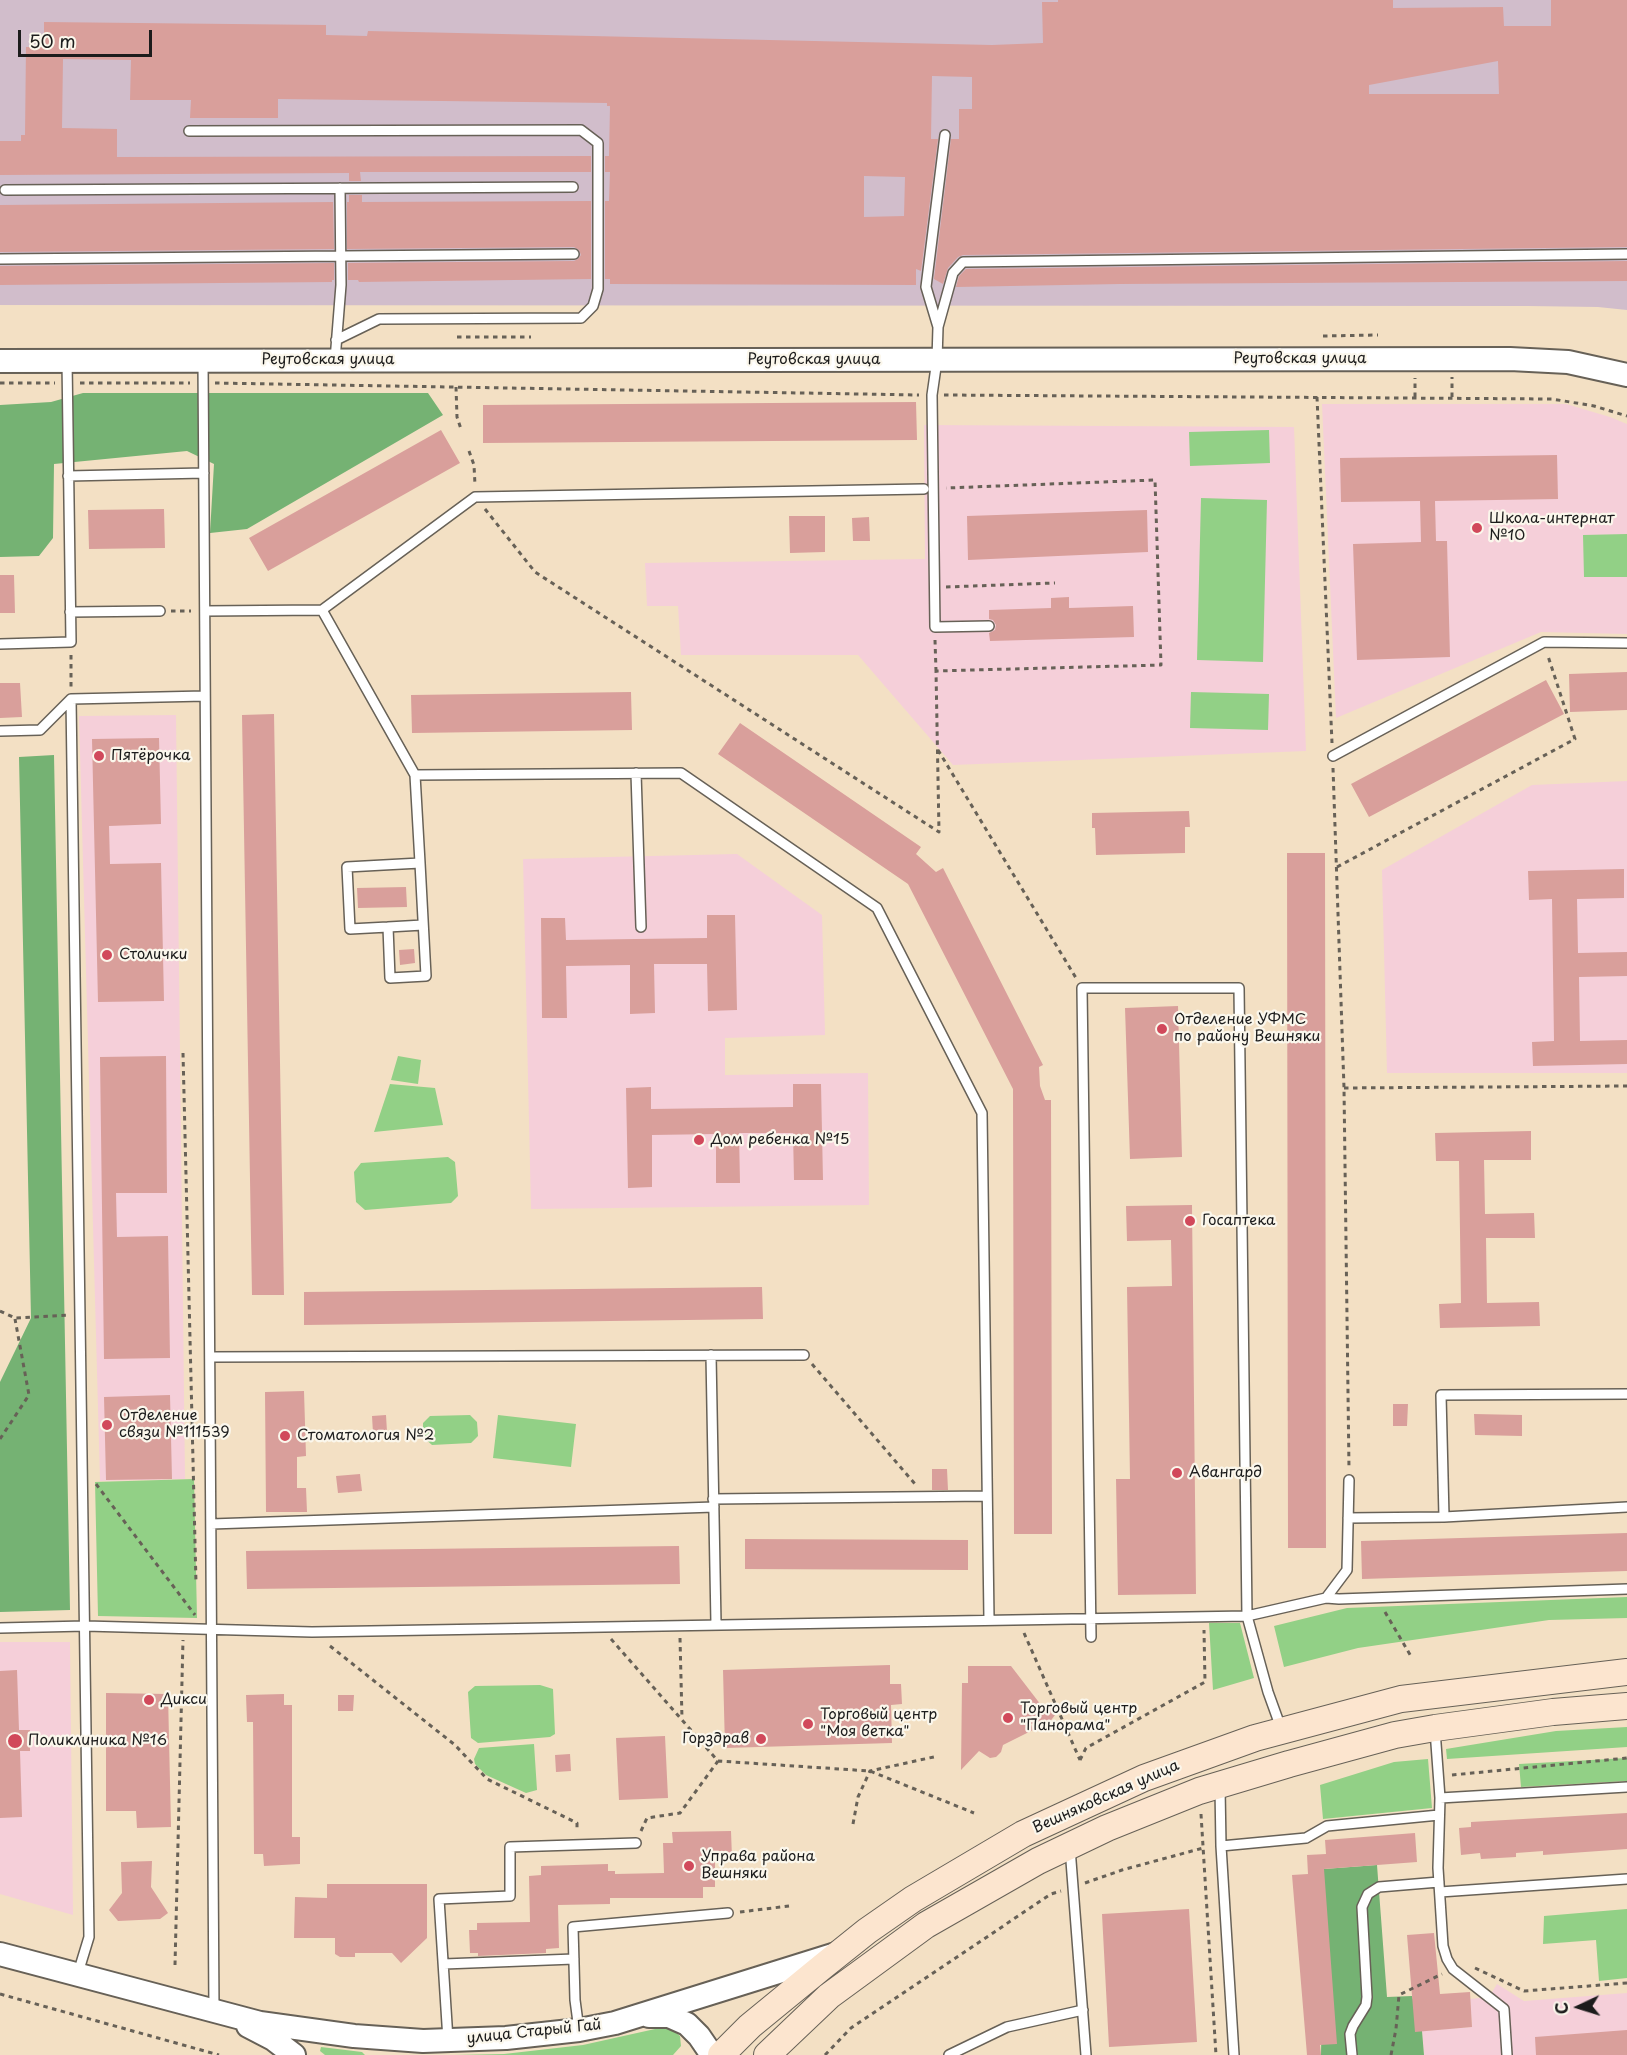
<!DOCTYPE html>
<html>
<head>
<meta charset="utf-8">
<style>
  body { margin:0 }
  #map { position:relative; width:1627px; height:2055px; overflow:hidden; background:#f3e0c4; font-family:"Playpen Sans",sans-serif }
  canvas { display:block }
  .north { position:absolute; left:1549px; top:1977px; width:60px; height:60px; -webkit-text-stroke:4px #fbf7ec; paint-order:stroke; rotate:266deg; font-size:16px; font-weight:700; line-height:24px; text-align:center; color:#1c1c1c }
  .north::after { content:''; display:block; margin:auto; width:21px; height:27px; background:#1c1c1c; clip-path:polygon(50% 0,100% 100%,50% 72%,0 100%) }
  .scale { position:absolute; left:18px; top:30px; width:134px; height:27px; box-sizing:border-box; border:3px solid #1c1c1c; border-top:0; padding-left:8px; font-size:18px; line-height:21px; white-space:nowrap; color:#1c1c1c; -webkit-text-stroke:4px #fbf7ec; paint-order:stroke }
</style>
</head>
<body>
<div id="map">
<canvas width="1627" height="2055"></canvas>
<div class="north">С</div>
<div class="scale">50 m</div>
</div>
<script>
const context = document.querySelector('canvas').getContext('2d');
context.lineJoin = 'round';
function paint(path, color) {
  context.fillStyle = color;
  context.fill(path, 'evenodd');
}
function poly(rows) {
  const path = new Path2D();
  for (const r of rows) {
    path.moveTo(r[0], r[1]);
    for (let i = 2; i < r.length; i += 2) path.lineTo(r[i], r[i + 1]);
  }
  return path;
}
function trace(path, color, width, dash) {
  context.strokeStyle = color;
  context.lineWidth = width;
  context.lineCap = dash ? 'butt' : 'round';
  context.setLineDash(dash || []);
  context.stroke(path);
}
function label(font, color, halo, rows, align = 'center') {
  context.font = font + ' "Playpen Sans",sans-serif';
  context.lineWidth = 4.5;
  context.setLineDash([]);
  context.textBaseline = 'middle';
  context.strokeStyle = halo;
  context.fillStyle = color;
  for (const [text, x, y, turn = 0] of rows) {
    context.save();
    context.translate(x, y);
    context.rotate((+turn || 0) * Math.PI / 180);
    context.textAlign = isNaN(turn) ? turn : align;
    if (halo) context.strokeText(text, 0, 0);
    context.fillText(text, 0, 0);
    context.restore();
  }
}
const built = poly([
  [1322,404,1566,404,1610,417,1627,424,1627,634,1541,632,1336,718],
  [924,425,1294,427,1306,751,953,765,858,655,681,655,678,606,647,606,645,563,925,559],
  [176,715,185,1479,100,1481,79,716],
  [1627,781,1627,1073,1387,1073,1382,870,1532,785],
  [737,854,822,915,825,1035,725,1038,725,1075,868,1073,869,1205,531,1209,523,859],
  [0,1642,70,1642,73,1915,0,1894],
  [1497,1984,1524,2001,1627,1993,1627,2055,1424,2055,1422,2031,1472,2027,1470,1999,1489,1997]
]);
const industrial = poly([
  [0,0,1627,0,1627,310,1598,307,1528,306,0,305]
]);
const green = poly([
  [1269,430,1270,463,1190,466,1189,432],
  [1201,498,1267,500,1263,662,1197,660],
  [1627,534,1627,577,1584,577,1583,535],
  [1191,692,1269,694,1268,730,1190,728],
  [398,1056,421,1060,418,1084,391,1080],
  [390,1084,435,1088,443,1125,374,1132],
  [448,1157,455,1162,458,1196,451,1203,365,1210,356,1202,354,1172,361,1163],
  [470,1415,477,1422,478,1436,471,1443,432,1445,423,1437,423,1423,430,1416],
  [498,1415,576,1424,571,1467,493,1458],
  [194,1479,197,1618,98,1616,95,1482],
  [1627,1597,1627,1618,1549,1620,1358,1648,1284,1667,1274,1626,1347,1608],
  [1209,1623,1240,1623,1254,1678,1213,1690],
  [540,1685,553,1689,555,1734,550,1737,478,1743,471,1738,468,1692,475,1686],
  [1627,1727,1627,1747,1447,1759,1446,1749,1556,1731],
  [534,1744,537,1790,526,1793,486,1775,475,1764,474,1759,479,1748],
  [1627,1758,1627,1781,1521,1787,1519,1764],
  [1428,1759,1432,1808,1323,1819,1320,1785,1394,1762],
  [1627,1909,1627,1978,1599,1981,1596,1940,1543,1944,1544,1916],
  [664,2027,673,2030,680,2036,681,2046,673,2055,454,2055,504,2054,583,2045],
  [321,2047,362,2052,365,2055,325,2055,320,2051]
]);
const forest = poly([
  [83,393,428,393,443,415,247,529,210,533,214,464,187,451,54,464,53,538,39,556,0,557,0,405,51,402],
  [54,755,70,1610,0,1612,0,1382,31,1318,19,757],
  [1377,1865,1387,1997,1412,1996,1422,2031,1424,2055,1321,2055,1324,1869]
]);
const building = poly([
  [1058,0,1393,0,1393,8,1503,7,1504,26,1551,26,1551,0,1627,0,1627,247,963,255,958,257,948,268,943,284,934,279,951,139,959,139,959,109,972,109,972,77,932,76,931,139,938,139,921,271,916,269,916,285,610,284,610,279,605,279,605,201,609,201,610,172,605,172,605,156,609,156,610,106,607,106,607,103,278,99,278,118,190,118,191,100,130,100,131,60,63,59,62,128,117,129,117,157,591,156,591,172,360,172,361,181,349,181,349,173,0,175,0,141,21,141,21,135,25,135,26,47,44,47,44,22,326,25,326,35,367,36,368,31,992,45,1043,43,1042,2,1058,2],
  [1498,61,1499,94,1369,94,1369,85],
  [864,176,905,177,904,216,864,217],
  [349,195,362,195,362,202,591,201,591,279,359,282,358,280,348,280,348,263,574,261,578,259,581,255,579,250,574,247,347,249,347,202,349,202],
  [333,202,334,249,0,252,0,205],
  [1627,261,1627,281,1120,284,956,287,959,276,966,269],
  [334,263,334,280,332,280,332,282,0,285,0,266],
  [916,402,917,440,483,443,483,405],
  [441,430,460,463,268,571,249,538],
  [1557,455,1558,499,1435,501,1436,541,1447,541,1450,657,1357,660,1353,544,1421,542,1420,501,1341,502,1340,458],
  [164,509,165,548,89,549,88,510],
  [1147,510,1148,552,968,560,967,516],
  [789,516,825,516,825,552,790,553],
  [869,517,870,541,853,541,852,518],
  [0,575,14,575,15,613,0,613],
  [1069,597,1069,608,1133,606,1134,637,990,641,989,633,995,630,996,625,993,620,989,619,989,610,1051,608,1051,598],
  [1627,672,1627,710,1570,712,1569,674],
  [1546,680,1564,714,1369,817,1351,784],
  [0,683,20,683,22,717,0,718],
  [631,692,632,730,412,733,411,695],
  [274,714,284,1295,252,1295,242,715],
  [740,723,921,847,916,854,936,872,943,868,1043,1065,1039,1067,1040,1086,1045,1100,1051,1100,1052,1534,1014,1534,1013,1089,908,884,718,754],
  [159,738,161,824,109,826,110,864,161,863,164,1001,98,1002,92,739],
  [1189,811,1190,827,1185,827,1185,853,1096,855,1095,828,1092,828,1092,813],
  [1287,853,1325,853,1326,1548,1288,1548],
  [1624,869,1624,898,1577,899,1578,953,1627,952,1627,976,1579,977,1580,1041,1627,1040,1627,1064,1533,1066,1532,1042,1554,1041,1552,899,1529,900,1528,871],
  [406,887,407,907,358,908,357,888],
  [707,915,735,915,737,1010,708,1011,707,964,654,964,655,1013,630,1014,630,965,566,966,567,1018,542,1018,541,918,565,918,566,940,707,938],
  [414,949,415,963,400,965,399,950],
  [1178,1006,1182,1157,1130,1159,1125,1008],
  [166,1056,167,1193,116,1193,117,1237,168,1236,170,1358,104,1359,100,1057],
  [793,1084,821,1084,823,1180,794,1180,793,1133,739,1133,740,1183,716,1183,716,1134,652,1135,652,1187,628,1188,626,1088,651,1087,651,1109,793,1107],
  [1531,1131,1531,1160,1484,1160,1485,1214,1534,1213,1535,1238,1486,1238,1487,1303,1539,1302,1540,1326,1440,1328,1439,1304,1461,1303,1459,1161,1436,1161,1435,1133],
  [1192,1205,1196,1594,1118,1595,1116,1479,1130,1479,1127,1287,1172,1286,1171,1240,1127,1241,1126,1206],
  [762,1287,763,1319,304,1325,304,1292],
  [304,1391,306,1456,297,1457,297,1488,306,1488,307,1512,266,1512,265,1392],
  [170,1395,172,1479,106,1480,104,1397],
  [1393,1404,1408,1404,1407,1426,1393,1426],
  [1474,1414,1522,1415,1522,1436,1475,1435],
  [386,1415,387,1432,373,1433,372,1416],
  [932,1469,947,1469,948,1490,932,1490],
  [360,1474,362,1491,338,1493,336,1476],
  [1627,1533,1627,1571,1362,1579,1361,1541],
  [745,1539,968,1540,968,1570,745,1569],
  [679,1546,680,1584,247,1589,246,1551],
  [890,1665,890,1684,901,1684,902,1704,891,1705,892,1743,725,1748,723,1670],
  [968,1666,1011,1666,1041,1705,1051,1706,1054,1709,1055,1715,1049,1723,1031,1724,1033,1730,1003,1745,1001,1752,996,1757,990,1758,979,1751,961,1770,962,1683,968,1683],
  [17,1670,19,1730,30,1730,30,1751,20,1751,22,1817,0,1818,0,1671],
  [106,1693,168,1694,171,1827,137,1828,136,1811,106,1811],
  [284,1694,284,1705,292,1705,292,1837,300,1837,300,1864,264,1866,263,1854,254,1854,253,1722,247,1722,246,1695],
  [338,1695,354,1695,353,1711,338,1711],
  [665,1736,668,1798,619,1800,616,1738],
  [570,1754,571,1771,556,1772,555,1755],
  [1627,1813,1627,1849,1543,1855,1543,1851,1516,1853,1516,1857,1481,1859,1480,1853,1461,1855,1459,1828,1471,1827,1471,1822],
  [731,1831,732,1858,715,1858,715,1887,703,1887,703,1898,610,1898,610,1904,558,1905,559,1948,546,1949,546,1953,478,1956,478,1953,470,1953,469,1930,477,1930,477,1923,530,1922,529,1876,541,1875,541,1866,608,1864,608,1871,615,1871,615,1874,664,1873,663,1843,673,1843,672,1832],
  [1415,1833,1417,1862,1324,1869,1337,2044,1320,2045,1321,2055,1307,2055,1292,1875,1308,1874,1307,1855,1326,1854,1325,1840],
  [152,1861,151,1887,168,1913,160,1919,118,1921,109,1910,122,1893,121,1862],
  [327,1884,427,1884,427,1938,401,1963,392,1953,355,1953,355,1957,340,1957,335,1954,335,1938,294,1938,295,1897,327,1898],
  [1189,1909,1197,2042,1109,2047,1102,1914],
  [1434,1933,1440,1994,1470,1992,1472,2027,1415,2032,1407,1935],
  [1627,2030,1627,2055,1536,2055,1535,2037]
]);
const path = poly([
  [1323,336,1378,335],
  [457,337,531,337],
  [0,383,55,383],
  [80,383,190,383],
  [215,383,919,395],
  [456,387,457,417,461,429],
  [944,395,1552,399,1594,406,1627,416],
  [1317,397,1332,743],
  [1415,397,1415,378],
  [1452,397,1452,377],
  [469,451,474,465,475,485],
  [485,509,535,572,939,832,936,671,1161,665,1155,480,946,488],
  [946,587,1055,583],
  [171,611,191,611],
  [935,640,936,671],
  [71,655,71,688],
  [938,750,1076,978],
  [1333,768,1344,1088,1349,1469],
  [1337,867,1575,739,1548,656],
  [183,1053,196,1583],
  [1344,1088,1627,1086],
  [0,1311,15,1318,69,1315],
  [812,1364,915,1484],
  [0,1439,29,1395,15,1319],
  [96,1484,195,1615],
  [1385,1612,1412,1658],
  [1024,1633,1080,1760],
  [680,1638,682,1719],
  [611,1639,718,1761,870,1771,974,1813],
  [330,1646,455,1745,487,1779,577,1823,577,1831],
  [1080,1760,1086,1748,1205,1682,1204,1630],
  [1452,1775,1627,1758],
  [1201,1814,1216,2055],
  [853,1824,858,1797,870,1771,938,1756],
  [641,1831,647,1818,680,1813,718,1761],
  [1085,1883,1122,1870,1203,1848],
  [740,1912,789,1906],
  [175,1965,183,1640],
  [1475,1968,1524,1991,1627,1983],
  [0,1994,219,2055],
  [825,2055,851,2028,1051,1894,1061,1891],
  [1391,2055,1396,2029,1399,1995,1442,1974]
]);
const service = poly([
  [189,131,581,130,598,143,598,289,593,306,581,318,379,319,336,340],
  [945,135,926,287,938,327,937,360,932,395,935,627,989,626],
  [5,190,573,187],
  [0,259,574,254],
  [938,327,953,273,963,262,1627,254],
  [335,360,341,285,340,188],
  [203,361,214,2009],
  [68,476,204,473],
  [322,610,475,497,924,489],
  [205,611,322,610,415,775,681,773,877,908,982,1113,989,1619],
  [70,612,160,611],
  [0,644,71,642,67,361],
  [71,699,89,1937,78,1973],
  [0,731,40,730,71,699,205,696],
  [1333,756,1544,642,1627,643],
  [636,773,641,927],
  [415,775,420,863,426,976,390,978,388,927,350,929,347,867,420,863],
  [388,927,423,925],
  [711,1355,716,1624],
  [210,1357,804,1355],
  [713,1499,987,1496],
  [1444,1517,1627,1507],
  [1348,1518,1444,1517,1441,1395,1627,1394],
  [211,1524,714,1507],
  [1326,1598,1347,1570,1349,1480],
  [0,1628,85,1626,312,1632,1247,1616,1326,1598,1339,1599,1627,1589],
  [1091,1637,1082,988,1239,988,1247,1616,1268,1692,1281,1728],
  [1435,1730,1440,1798,1438,1868,1443,1946,1447,1959,1453,1969,1504,2009,1507,2055],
  [1220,1788,1221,1846,1234,2055],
  [1440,1798,1627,1787],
  [1221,1846,1306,1838,1327,1826,1439,1815],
  [1070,1848,1086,2055],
  [1440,1892,1627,1879],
  [444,1964,574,1959],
  [579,2030,575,2000,573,1927,728,1913],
  [448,2040,439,1899,510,1896,510,1847,636,1843],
  [949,2055,1007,2027,1083,2010],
  [1352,2055,1350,2034,1353,2026,1366,2005,1367,1997,1362,1907,1368,1894,1379,1887,1439,1882]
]);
const tertiary = poly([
  [0,361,1510,359,1568,362,1627,375],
  [0,1954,260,2023,354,2036,423,2041,506,2038,579,2030,615,2023,836,1954],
  [649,2016,669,2016,687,2024,699,2036,712,2055],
  [248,2026,273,2039,294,2055]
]);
const secondary = poly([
  [721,2055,750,2026,822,1967,867,1931,913,1899,1023,1834,1144,1778,1255,1738,1401,1699,1627,1672],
  [767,2055,829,1996,926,1925,1038,1861,1107,1828,1199,1791,1289,1764,1395,1735,1435,1728,1553,1712,1627,1706]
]);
const markers = [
  [1477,528,6,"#d1495b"],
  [99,756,6,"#d1495b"],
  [107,955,6,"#d1495b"],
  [1162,1029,6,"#d1495b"],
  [699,1140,6,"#d1495b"],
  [1190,1221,6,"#d1495b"],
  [107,1425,6,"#d1495b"],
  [285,1436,6,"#d1495b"],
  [1177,1473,6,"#d1495b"],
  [149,1700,6,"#d1495b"],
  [1008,1718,6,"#d1495b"],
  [808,1724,6,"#d1495b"],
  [761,1739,6,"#d1495b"],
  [15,1741,8,"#d1495b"],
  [689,1866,6,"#d1495b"]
];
const streetNames = [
  ["Реутовская улица",1300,359],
  ["Реутовская улица",328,360],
  ["Реутовская улица",814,360],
  ["Вешняковская улица",1106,1797,-24],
  ["улица Старый Гай",534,2032,-6]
];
const poiNames = [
  ["Школа-интернат",1489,519],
  ["№10",1489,536],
  ["Пятёрочка",111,756],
  ["Столички",119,955],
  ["Отделение УФМС",1174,1020],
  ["по району Вешняки",1174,1037],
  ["Дом ребенка №15",711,1140],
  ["Госаптека",1202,1221],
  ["Отделение",119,1416],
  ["связи №111539",119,1433],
  ["Стоматология №2",297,1436],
  ["Авангард",1189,1473],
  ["Дикси",161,1700],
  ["Торговый центр",1020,1709],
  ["\"Панорама\"",1020,1726],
  ["Торговый центр",820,1715],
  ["\"Моя ветка\"",820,1732],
  ["Горздрав",749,1739,"right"],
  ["Поликлиника №16",28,1741],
  ["Управа района",701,1857],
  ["Вешняки",701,1874]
];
paint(built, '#f5cfd9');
paint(industrial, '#d1bdcb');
paint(green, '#92d086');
paint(forest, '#75b273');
paint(building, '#d99f9b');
trace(service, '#676157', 12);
trace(tertiary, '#676157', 26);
trace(secondary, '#676157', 28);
trace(path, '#676157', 3, [4.5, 4.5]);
trace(service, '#fff', 9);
trace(tertiary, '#fff', 22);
trace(secondary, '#fce5cf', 26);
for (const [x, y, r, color] of markers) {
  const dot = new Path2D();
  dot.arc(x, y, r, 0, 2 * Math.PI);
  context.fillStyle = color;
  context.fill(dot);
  trace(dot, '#fbf7ec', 2);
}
label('15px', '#1c1c1c', '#fbf7ec', streetNames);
label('15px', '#1c1c1c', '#fbf7ec', poiNames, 'left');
</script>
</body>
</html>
